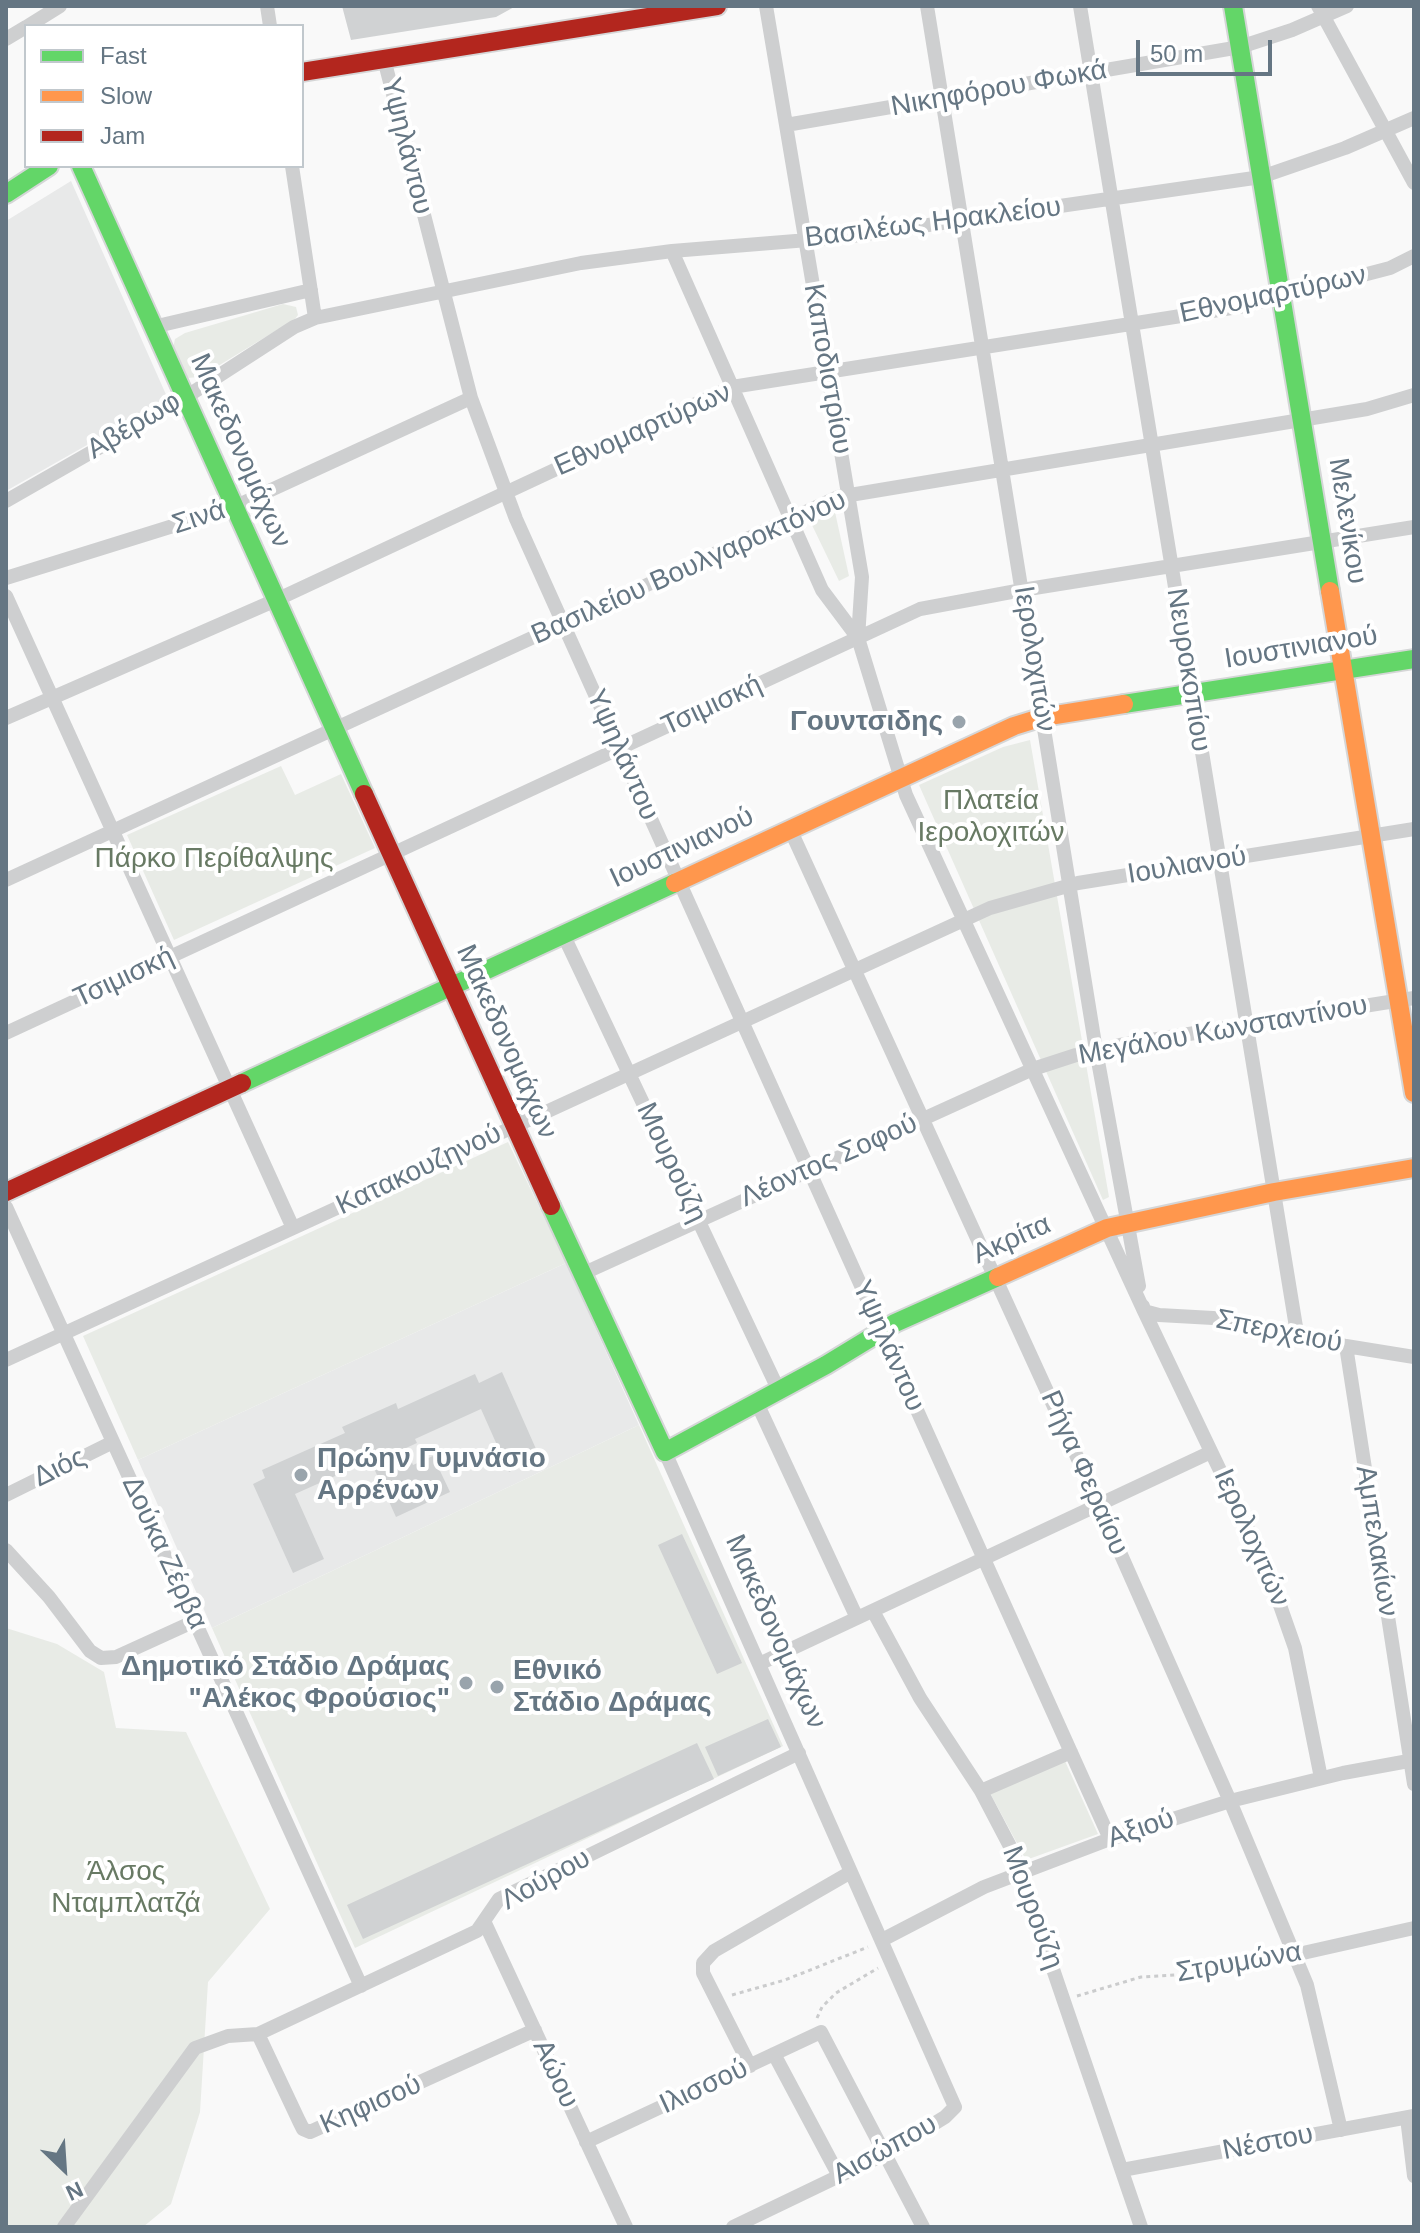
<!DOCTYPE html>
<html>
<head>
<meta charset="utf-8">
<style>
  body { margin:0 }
  #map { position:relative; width:1420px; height:2233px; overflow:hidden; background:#f9f9f9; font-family:Helvetica,sans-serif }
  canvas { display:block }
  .frame { position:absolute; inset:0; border:8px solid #657683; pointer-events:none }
  .legend { position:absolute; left:24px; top:24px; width:280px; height:144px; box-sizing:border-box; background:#fff; border:2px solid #c1c8cd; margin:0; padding:10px 14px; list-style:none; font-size:24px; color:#657683 }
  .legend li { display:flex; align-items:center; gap:16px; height:40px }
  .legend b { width:40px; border:2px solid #c1c8cd }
  .north { position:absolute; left:24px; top:2129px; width:80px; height:80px; -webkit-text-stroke:6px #fff; paint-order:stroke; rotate:155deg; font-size:22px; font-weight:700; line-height:32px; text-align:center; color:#657683 }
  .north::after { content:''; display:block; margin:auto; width:28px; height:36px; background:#657683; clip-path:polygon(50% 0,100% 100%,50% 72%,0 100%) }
  .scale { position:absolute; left:1136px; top:40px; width:136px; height:36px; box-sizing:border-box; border:4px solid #657683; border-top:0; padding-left:10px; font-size:24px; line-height:28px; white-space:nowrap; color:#657683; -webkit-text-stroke:6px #fff; paint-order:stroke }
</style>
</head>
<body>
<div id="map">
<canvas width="1420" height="2233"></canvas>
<div class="frame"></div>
<ul class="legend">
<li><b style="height:10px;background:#63d668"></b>Fast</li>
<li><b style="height:10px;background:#ff974d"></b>Slow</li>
<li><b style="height:10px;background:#b3261e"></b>Jam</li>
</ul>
<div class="north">N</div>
<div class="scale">50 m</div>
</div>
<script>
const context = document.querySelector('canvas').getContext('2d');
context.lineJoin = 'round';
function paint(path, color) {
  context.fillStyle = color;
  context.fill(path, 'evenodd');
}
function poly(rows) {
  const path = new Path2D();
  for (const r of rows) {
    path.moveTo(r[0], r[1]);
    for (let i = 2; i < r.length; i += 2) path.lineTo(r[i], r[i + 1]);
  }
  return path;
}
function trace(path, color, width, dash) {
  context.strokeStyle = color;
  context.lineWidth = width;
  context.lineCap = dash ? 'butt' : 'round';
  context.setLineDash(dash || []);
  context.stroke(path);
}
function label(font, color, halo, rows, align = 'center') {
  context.font = font + ' Helvetica,sans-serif';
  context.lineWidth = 8;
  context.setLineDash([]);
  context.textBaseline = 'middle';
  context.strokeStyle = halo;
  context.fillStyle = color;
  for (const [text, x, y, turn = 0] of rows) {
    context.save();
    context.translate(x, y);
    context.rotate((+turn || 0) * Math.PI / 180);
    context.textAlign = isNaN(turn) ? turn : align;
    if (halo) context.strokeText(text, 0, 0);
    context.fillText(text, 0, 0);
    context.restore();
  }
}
const built = poly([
  [71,181,168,399,6,491,6,221],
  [566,1263,639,1425,212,1628,138,1460]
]);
const green = poly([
  [283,304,296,307,298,315,295,319,200,377,187,378,173,348,175,339,185,333],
  [835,512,849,576,839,581,811,523],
  [1030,740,1109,1197,1103,1200,919,785,1003,747],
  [281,766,295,795,341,774,375,848,174,940,127,835],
  [508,1142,566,1263,138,1460,83,1336],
  [639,1425,783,1746,355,1948,212,1628],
  [6,1628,57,1644,104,1672,116,1728,186,1732,270,1909,208,1982,200,2112,171,2204,143,2227,6,2227],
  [1065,1761,1098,1834,1026,1860,990,1793]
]);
const building = poly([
  [342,6,516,6,496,17,351,40],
  [502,1372,540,1458,509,1472,481,1409,415,1439,417,1443,406,1448,413,1465,433,1456,450,1492,396,1517,372,1464,364,1468,362,1464,295,1494,324,1559,293,1573,253,1484,265,1478,262,1470,345,1433,342,1427,396,1403,398,1409,475,1374,479,1383],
  [682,1534,742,1663,717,1674,658,1545],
  [768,1719,781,1747,718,1776,705,1747],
  [697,1743,714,1779,363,1939,347,1905]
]);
const path = poly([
  [732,1995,785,1980,868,1947],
  [1077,1996,1141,1977,1210,1973,1281,1958],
  [817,2018,822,2007,836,1993,878,1968]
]);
const street = poly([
  [267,6,270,26],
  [766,6,862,577,858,638],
  [927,6,1096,1050,1139,1286],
  [1080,6,1297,1333],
  [1318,6,1414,183],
  [28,26,60,6],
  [6,39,26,27],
  [384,59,471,398,516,519,1110,1839],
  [786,125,1240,47,1292,30,1347,6],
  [292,166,315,318],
  [672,251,822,590,858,638,906,795,1144,1311,1268,1571,1295,1648,1321,1778],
  [153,327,311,290],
  [6,501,172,406,294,327,315,318,581,263,672,251,845,237,1261,177,1345,148,1414,118],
  [6,578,234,507,471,398],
  [6,596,293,1228],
  [6,718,276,600,732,387,1244,306,1390,268,1414,256],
  [790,829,1099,1505,1230,1801,1307,1985,1341,2130],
  [6,880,838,497,1367,409,1414,395],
  [563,934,779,1391],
  [6,1033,920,609,1022,590,1414,527],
  [6,1207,361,1986],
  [582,1274,1033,1069,1076,1055,1120,1045,1414,998],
  [1143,1306,1144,1311,1159,1315,1213,1318,1251,1324,1346,1346,1414,1357],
  [1346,1346,1414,1784],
  [6,1360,990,908,1078,883,1414,829],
  [757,1403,857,1618],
  [665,1452,955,2107,945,2117,885,2154,733,2227],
  [6,1495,113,1442],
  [6,1550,49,1597,90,1651,101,1658,116,1657,195,1621],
  [873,1611,920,1698,981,1791,1013,1852,1141,2227],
  [759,1664,1211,1452],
  [981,1791,1071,1752],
  [484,1921,626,2227],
  [882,1940,984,1887,1110,1839,1230,1801,1343,1773,1414,1760],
  [1294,1955,1414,1928],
  [258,2034,299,2121,303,2129,310,2132,535,2030],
  [774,2054,839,2176],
  [750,2066,703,1973,703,1963,714,1951,851,1872],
  [1407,2118,1414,2176],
  [586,2142,821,2032,923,2227],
  [1122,2170,1414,2116],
  [64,2227,195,2048,228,2036,258,2034,477,1931,499,1899,799,1753]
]);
const fast = poly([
  [1233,6,1330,591],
  [81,166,364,794],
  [6,194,49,166],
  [1124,704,1414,659],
  [242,1083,675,883],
  [551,1206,665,1452,826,1365,895,1323,998,1277]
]);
const slow = poly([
  [1330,591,1414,1093],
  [675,883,1014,726,1043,717,1124,704],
  [998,1277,1107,1228,1274,1192,1414,1168]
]);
const jam = poly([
  [302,72,717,6],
  [364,794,551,1206],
  [6,1192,242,1083]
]);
const markers = [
  [959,722,8,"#99a4ac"],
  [301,1475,8,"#99a4ac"],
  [466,1683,8,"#99a4ac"],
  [497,1687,8,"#99a4ac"]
];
const streetNames = [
  ["Νικηφόρου Φωκά",999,89,-10],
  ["Υψηλάντου",406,146,76],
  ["Βασιλέως Ηρακλείου",933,223,-7],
  ["Εθνομαρτύρων",1273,295,-12],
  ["Καποδιστρίου",827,369,80],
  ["Αβέρωφ",134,426,-31],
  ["Εθνομαρτύρων",643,430,-24],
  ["Μακεδονομάχων",240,451,66],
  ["Σινά",199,518,-18],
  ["Μελενίκου",1347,521,81],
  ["Βασιλείου Βουλγαροκτόνου",689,568,-24],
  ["Ιουστινιανού",1301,648,-9],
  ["Ιερολοχιτών",1034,659,81],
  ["Νευροκοπίου",1188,670,81],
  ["Τσιμισκή",712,706,-25],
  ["Υψηλάντου",622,755,66],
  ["Ιουστινιανού",682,848,-25],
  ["Ιουλιανού",1187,866,-9],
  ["Τσιμισκή",124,978,-25],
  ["Μεγάλου Κωνσταντίνου",1223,1031,-10],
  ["Μακεδονομάχων",506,1042,66],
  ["Λέοντος Σοφού",829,1161,-24],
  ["Μουρούζη",671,1163,65],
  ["Κατακουζηνού",419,1170,-25],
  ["Ακρίτα",1012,1240,-24],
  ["Σπερχειού",1279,1332,11],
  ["Υψηλάντου",888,1346,66],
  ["Διός",60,1468,-26],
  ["Ρήγα Φεραίου",1084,1473,66],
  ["Ιερολοχιτών",1251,1538,66],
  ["Αμπελακίων",1376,1541,81],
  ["Δούκα Ζέρβα",164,1553,65],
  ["Μακεδονομάχων",775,1632,66],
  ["Αξιού",1141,1829,-19],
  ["Λούρου",546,1880,-29],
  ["Μουρούζη",1032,1908,70],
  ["Στρυμώνα",1239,1963,-10],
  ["Αώου",555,2074,65],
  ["Ιλισσού",704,2087,-25],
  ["Κηφισού",371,2105,-24],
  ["Νέστου",1268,2143,-11],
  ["Αισώπου",885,2150,-29]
];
const poiNames = [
  ["Γουντσιδης",943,722],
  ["Πρώην Γυμνάσιο",317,1459,"left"],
  ["Αρρένων",317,1491,"left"],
  ["Δημοτικό Στάδιο Δράμας",450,1667],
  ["\"Αλέκος Φρούσιος\"",450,1699],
  ["Εθνικό",513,1671,"left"],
  ["Στάδιο Δράμας",513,1703,"left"]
];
const parkNames = [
  ["Πλατεία",991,801],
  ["Ιερολοχιτών",991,833],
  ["Πάρκο Περίθαλψης",214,859],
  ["Άλσος",126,1872],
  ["Νταμπλατζά",126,1904]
];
paint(built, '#e8e9e9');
paint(green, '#e8ebe6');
paint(building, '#d0d2d3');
trace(fast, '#d5d6d7', 22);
trace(slow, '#d5d6d7', 22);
trace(jam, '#d5d6d7', 22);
trace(path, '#cbcccd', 3, [4, 4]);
trace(street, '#cecfd0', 14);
trace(fast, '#63d668', 18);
trace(slow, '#ff974d', 18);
trace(jam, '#b3261e', 18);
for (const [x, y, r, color] of markers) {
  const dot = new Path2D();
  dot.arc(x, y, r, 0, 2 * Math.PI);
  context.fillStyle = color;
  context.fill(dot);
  trace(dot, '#fff', 3);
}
label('28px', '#657683', '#fff', streetNames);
label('bold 28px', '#657683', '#fff', poiNames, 'right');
label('28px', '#687a64', '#fff', parkNames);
</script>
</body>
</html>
